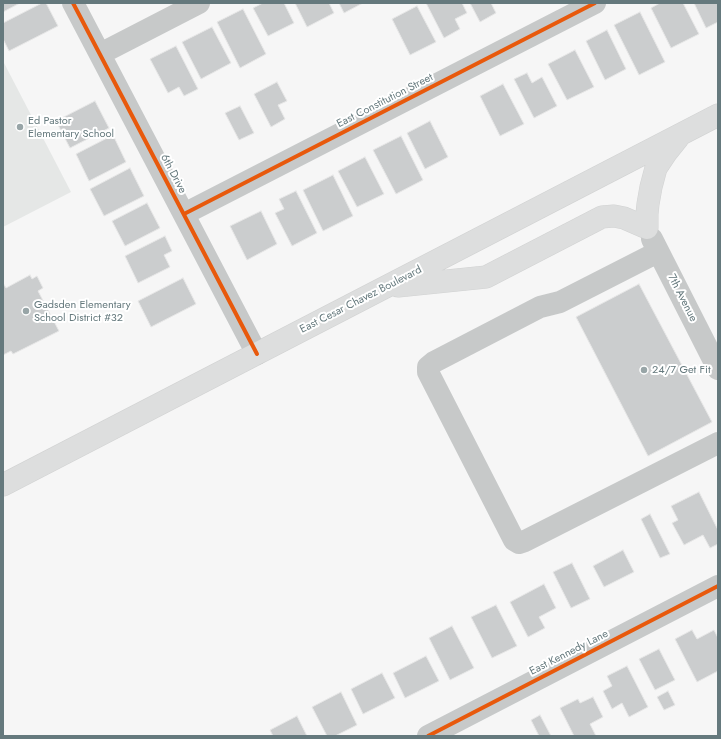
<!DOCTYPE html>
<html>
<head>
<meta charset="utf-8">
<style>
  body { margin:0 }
  #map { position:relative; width:721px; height:739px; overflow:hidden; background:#f6f6f6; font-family:Jost,sans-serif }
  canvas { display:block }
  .frame { position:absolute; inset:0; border:4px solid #65797d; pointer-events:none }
</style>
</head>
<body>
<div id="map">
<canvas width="721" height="739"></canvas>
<div class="frame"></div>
</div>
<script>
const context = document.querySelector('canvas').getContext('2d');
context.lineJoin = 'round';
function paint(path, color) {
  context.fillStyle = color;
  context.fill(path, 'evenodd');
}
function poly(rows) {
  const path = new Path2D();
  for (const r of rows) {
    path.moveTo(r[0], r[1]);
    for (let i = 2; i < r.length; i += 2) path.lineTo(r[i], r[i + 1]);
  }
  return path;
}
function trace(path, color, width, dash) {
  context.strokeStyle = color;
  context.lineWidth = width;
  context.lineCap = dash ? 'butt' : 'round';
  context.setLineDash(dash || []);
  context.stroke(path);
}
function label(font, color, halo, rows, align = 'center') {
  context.font = font + ' Jost,sans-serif';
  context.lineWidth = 4;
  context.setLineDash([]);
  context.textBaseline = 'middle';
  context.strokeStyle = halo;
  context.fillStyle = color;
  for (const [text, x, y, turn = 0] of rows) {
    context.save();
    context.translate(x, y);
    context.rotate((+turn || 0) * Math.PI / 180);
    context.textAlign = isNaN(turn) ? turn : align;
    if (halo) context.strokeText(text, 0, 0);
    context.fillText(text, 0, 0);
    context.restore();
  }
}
const built = poly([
  [3,61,71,192,3,227]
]);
const building = poly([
  [3,3,20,3,3,12,3,3],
  [42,3,46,3,58,26,9,51,3,39,3,23,42,3],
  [263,3,284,3,294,23,268,36,253,8,263,3],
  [295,3,329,3,334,13,307,27,295,3],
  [339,3,363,3,344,13,339,3],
  [426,3,462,3,467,13,455,19,460,29,444,38,426,3],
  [470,3,491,3,496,13,480,22,470,3],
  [660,3,683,3,699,34,671,48,651,8,660,3],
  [694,3,718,3,718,22,706,28,694,3],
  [417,6,436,42,410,55,392,19,417,6],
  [243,9,266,54,240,68,217,22,243,9],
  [640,12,665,62,639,75,614,25,640,12],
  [212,27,231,63,201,79,182,42,212,27],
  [607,30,626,69,605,80,586,41,607,30],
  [176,46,198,89,184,96,179,87,168,93,150,59,176,46],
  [575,50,594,87,567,100,548,64,575,50],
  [527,73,532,83,542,77,557,106,534,118,514,79,527,73],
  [277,82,287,101,278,105,285,119,271,127,254,94,277,82],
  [503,84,524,124,500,136,480,96,503,84],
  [95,101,109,128,70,148,56,121,95,101],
  [240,106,254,133,239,140,225,113,240,106],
  [430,121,448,157,425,169,407,133,430,121],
  [113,135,126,162,89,181,76,154,113,135],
  [401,136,423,180,396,194,373,150,401,136],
  [365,157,384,194,357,207,338,171,365,157],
  [130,168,144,196,104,216,90,189,130,168],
  [333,175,353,216,323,231,303,190,333,175],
  [296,191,317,233,292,246,275,213,284,209,279,199,296,191],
  [147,203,160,228,125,246,112,221,147,203],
  [261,211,277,244,247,260,230,226,261,211],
  [165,236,172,251,164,255,170,267,138,283,125,256,165,236],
  [30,275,32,279,37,276,43,288,38,291,59,331,13,354,11,351,3,355,3,283,6,288,30,275],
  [183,278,196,304,151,327,138,301,183,278],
  [639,284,712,422,648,456,576,317,639,284],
  [699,492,718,530,718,544,710,548,703,535,684,545,672,523,678,520,671,506,699,492],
  [650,514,670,554,660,558,641,519,650,514],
  [623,550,634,572,604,587,593,566,623,550],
  [572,563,590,599,571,608,553,572,572,563],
  [544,584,556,608,539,617,545,628,528,637,510,602,544,584],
  [496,605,517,646,492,658,471,617,496,605],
  [452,626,474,668,450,680,429,638,452,626],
  [692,630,697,639,714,630,718,638,718,671,697,682,675,639,692,630],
  [659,649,675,680,655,690,639,659,659,649],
  [426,656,439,681,405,698,393,673,426,656],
  [627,666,648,707,629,717,622,703,612,709,603,691,612,686,607,676,627,666],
  [382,673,395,698,363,714,351,689,382,673],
  [668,691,675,705,664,710,657,697,668,691],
  [341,692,357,725,335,736,327,736,312,707,341,692],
  [593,697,603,717,590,724,596,736,574,736,560,708,578,699,580,703,593,697],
  [540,715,551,736,539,736,531,720,540,715],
  [297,716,307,736,273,736,270,730,297,716]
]);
const minor = poly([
  [73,3,257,354],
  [100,54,199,3],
  [184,214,595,3],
  [652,239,718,369],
  [658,252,560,302,540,307,434,362,428,367,428,372,514,540,519,543,525,541,718,443],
  [428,736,718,586]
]);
const highway = poly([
  [398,286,486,277,602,217,614,216,624,218,647,228,647,214,648,204,651,187,656,168,666,153,678,138],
  [3,485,718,115]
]);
const cycleway = poly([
  [73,3,257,354],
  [184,214,595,3],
  [428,736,718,586]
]);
const markers = [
  [20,127,4,"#98a5a7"],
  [26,311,4,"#98a5a7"],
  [644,370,4,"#98a5a7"]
];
const streetNames = [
  ["East Constitution Street",385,101,-27],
  ["6th Drive",173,174,62],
  ["7th Avenue",682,298,63],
  ["East Cesar Chavez Boulevard",361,300,-27],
  ["East Kennedy Lane",569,653,-27]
];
const poiNames = [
  ["Ed Pastor",28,121],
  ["Elementary School",28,134],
  ["Gadsden Elementary",34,305],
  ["School District #32",34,318],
  ["24/7 Get Fit",652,370]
];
paint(built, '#e5e7e6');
paint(building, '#cbcdce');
trace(building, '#e6e6e6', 1);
trace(highway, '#d1d2d2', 23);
trace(minor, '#c7c9c9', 22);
trace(highway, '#dddede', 22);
trace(cycleway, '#e8590c', 4);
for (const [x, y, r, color] of markers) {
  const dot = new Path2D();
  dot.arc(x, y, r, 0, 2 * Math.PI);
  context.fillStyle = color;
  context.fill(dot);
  trace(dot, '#fff', 1.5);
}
label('11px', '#65797d', '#fff', streetNames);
label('11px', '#65797d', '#fff', poiNames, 'left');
</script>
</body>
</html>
